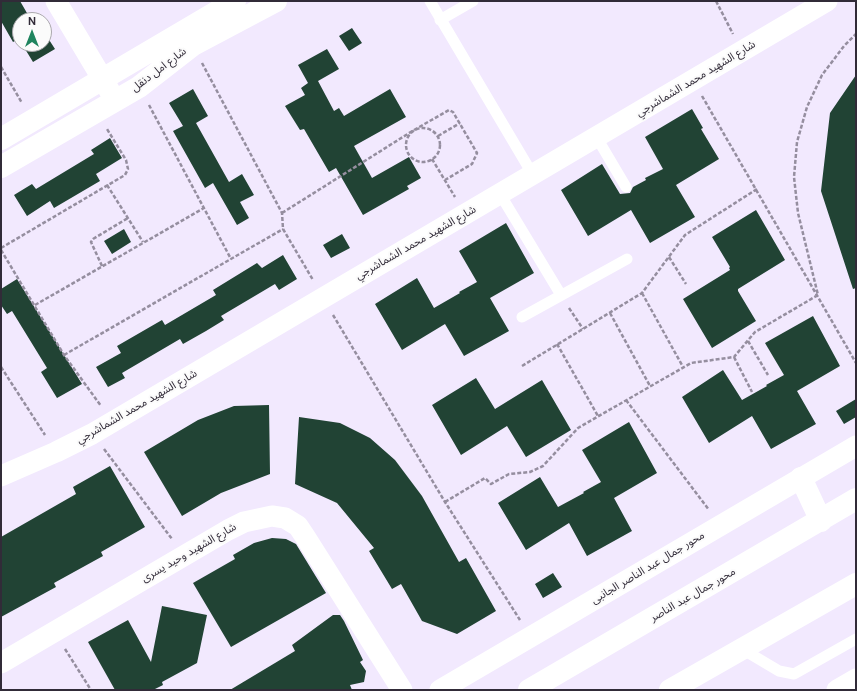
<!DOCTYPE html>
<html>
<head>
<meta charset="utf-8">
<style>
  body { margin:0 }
  #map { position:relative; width:857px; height:691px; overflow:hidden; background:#f2e9fe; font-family:"DM Sans",sans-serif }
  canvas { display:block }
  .frame { position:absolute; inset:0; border:2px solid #312b38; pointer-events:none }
  .north { position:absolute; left:12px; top:12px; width:40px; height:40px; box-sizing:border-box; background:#fbfbfb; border:1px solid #aaa8ad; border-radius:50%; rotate:0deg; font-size:11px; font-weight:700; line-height:16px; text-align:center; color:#312b38 }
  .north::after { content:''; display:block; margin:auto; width:14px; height:18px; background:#1f845e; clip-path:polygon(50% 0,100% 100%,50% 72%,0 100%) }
</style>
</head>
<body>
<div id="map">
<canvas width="857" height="691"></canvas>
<div class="frame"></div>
<div class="north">N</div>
</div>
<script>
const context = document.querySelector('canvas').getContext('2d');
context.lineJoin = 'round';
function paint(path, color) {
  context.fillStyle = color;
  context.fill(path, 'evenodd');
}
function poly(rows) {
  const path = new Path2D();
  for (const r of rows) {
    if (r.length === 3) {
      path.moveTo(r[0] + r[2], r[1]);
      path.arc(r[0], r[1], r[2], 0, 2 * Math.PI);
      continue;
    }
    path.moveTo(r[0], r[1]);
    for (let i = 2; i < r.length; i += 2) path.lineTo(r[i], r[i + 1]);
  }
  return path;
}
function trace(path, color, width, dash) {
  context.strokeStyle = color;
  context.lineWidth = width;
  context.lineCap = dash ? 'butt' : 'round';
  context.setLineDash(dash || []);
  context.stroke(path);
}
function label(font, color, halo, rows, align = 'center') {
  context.font = font + ' "DM Sans","Noto Sans Arabic",sans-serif';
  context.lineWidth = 4;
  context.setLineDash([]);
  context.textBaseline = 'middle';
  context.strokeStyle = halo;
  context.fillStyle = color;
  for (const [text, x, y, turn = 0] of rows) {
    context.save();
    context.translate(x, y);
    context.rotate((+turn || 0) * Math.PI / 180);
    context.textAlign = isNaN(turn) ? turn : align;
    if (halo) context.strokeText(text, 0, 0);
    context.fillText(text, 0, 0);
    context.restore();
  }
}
const building = poly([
  [1,1,20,1,31,20,20,20,20,40,19,39,13,42,1,21],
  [352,28,362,43,349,51,339,36],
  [44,32,55,49,33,62,22,44,44,44],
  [327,49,339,69,318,81,334,111,339,108,344,116,390,89,406,117,354,146,372,178,409,157,421,178,407,186,409,189,363,215,336,168,329,172,304,129,300,130,285,106,305,95,301,88,308,83,298,65],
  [856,75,856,288,853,289,821,191,830,113],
  [193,89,208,116,196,123,229,182,242,174,254,195,240,202,249,218,237,225,213,183,205,188,173,131,183,126,169,103],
  [692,109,703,128,701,129,719,159,676,185,695,217,650,243,631,210,588,236,561,190,602,164,620,194,630,193,633,187,646,180,645,178,663,169,645,137],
  [110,138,122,158,96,174,100,181,54,208,50,201,27,216,14,195,32,184,36,189,94,154,91,150],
  [756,210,785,260,738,289,738,291,756,321,712,348,683,299,730,270,729,268,730,267,712,237],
  [506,223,534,273,490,298,509,331,464,356,445,324,402,350,375,304,417,278,434,308,460,293,459,292,477,282,459,251],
  [124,229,131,242,112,254,104,241],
  [342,234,350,248,331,258,323,245],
  [283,255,297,279,279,290,275,284,221,316,224,320,206,331,183,344,180,339,122,373,125,378,108,387,96,367,121,353,117,346,162,320,165,325,216,295,213,290,257,263,262,268],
  [17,279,82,384,57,398,41,372,47,368,12,311,7,314,1,305,1,289],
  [813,316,840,366,797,391,816,424,771,449,752,416,709,443,682,397,723,370,742,400,767,386,766,385,784,375,765,343],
  [476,378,495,409,542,380,571,430,526,457,507,426,461,455,432,405],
  [856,399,856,417,844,424,836,411],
  [269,405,270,474,221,493,182,516,144,452,198,420,234,406],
  [299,417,340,423,370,438,395,460,422,496,459,562,466,558,496,611,457,634,422,621,401,584,392,589,369,551,374,548,337,503,295,484],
  [629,422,657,473,614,498,632,531,587,556,569,523,526,550,498,503,540,477,558,507,584,493,583,492,601,482,582,450],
  [110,466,145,527,101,552,103,556,54,583,56,587,1,617,1,537,76,494,73,487],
  [272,538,286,539,296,544,326,593,231,647,193,583,235,559,233,555,254,543],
  [553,573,562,587,543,598,535,584],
  [162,606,207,615,197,663,162,682,163,685,153,690,115,690,88,642,128,620,151,662],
  [333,615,340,615,344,621,363,660,360,662,366,671,364,682,350,685,352,690,230,690,295,651,292,645]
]);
const path = poly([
  [716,1,733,34],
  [202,63,282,213,283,229,313,280],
  [1,67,22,103],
  [702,96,856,363],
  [149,105,231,259],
  [423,145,17],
  [438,136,460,123],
  [432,159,455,197],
  [107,185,143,242],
  [282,213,414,130,449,110,453,112,477,153,472,164,445,180],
  [1,248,125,175,128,169,126,160,107,129],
  [1,250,64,355,101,406],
  [669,257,686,284],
  [102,266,91,242,93,239,128,218],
  [642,293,683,367],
  [35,305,204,208],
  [569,308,583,329],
  [610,313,650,386],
  [333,315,445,502,520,620],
  [748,341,768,375],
  [557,344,598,416],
  [64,355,283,229],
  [734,357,752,392],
  [522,366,642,293,685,235,757,189],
  [1,367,45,435],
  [626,400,709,510],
  [104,449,172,539],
  [445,502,485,478,491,484,509,474,530,472,543,466,578,428,691,363,734,357,755,332,818,295,798,213,794,177,797,142,807,107,822,75,844,46,856,34],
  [65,649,91,690]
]);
const service = poly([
  [430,1,533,175],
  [440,20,473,1],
  [597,138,626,187],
  [500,194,561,295],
  [522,317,627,259],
  [742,649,779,671,794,674,856,639]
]);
const minor = poly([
  [56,1,115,100],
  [1,476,56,452,92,434,827,1],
  [1,663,228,530,244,522,272,516,285,518,298,526,306,538,402,690],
  [440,690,856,446],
  [837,690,856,679]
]);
const tertiary = poly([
  [1,139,235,1],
  [1,167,139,87,193,45,276,1]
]);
const primary = poly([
  [801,478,821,521],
  [529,690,856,499],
  [670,690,856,584]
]);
const streetNames = [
  ["شارع امل دنقل",159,70,-37],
  ["شارع الشهيد محمد الشماشرجي",696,79,-31],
  ["شارع الشهيد محمد الشماشرجي",416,243,-30],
  ["شارع الشهيد محمد الشماشرجي",137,407,-30],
  ["شارع الشهيد وحيد يسرى",189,553,-30],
  ["محور جمال عبد الناصر الجانبى",648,568,-31],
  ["محور جمال عبد الناصر",693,595,-30]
];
paint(building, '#214334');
trace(path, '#958e9f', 2.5, [4, 2]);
trace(service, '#fff', 11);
trace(minor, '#fff', 21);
trace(tertiary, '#fff', 22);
trace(primary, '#fff', 22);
label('11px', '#312b38', '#fbfbfb', streetNames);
</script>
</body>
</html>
